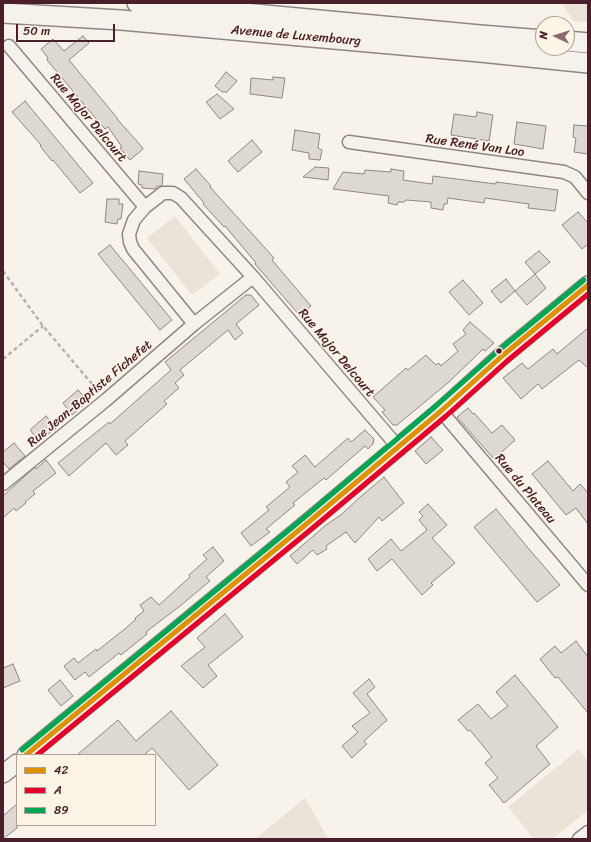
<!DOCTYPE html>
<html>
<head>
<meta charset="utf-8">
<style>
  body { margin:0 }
  #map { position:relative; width:591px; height:842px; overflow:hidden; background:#f7f3ea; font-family:Sriracha,sans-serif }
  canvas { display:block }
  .frame { position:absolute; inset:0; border:4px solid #4a1f2b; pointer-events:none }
  .legend { position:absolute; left:16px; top:754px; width:140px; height:72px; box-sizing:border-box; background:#fcf5e5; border:1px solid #b59f9b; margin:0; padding:5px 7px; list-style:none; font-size:12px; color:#4a1f2b }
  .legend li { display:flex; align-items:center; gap:8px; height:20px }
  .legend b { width:20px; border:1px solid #b59f9b }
  .north { position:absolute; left:535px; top:16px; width:40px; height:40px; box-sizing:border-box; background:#fcf5e5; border:1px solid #b59f9b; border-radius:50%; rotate:274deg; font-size:11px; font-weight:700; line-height:16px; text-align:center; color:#4a1f2b }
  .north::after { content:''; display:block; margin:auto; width:14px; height:18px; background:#87696e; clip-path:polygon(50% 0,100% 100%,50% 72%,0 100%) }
  .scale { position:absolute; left:16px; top:24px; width:99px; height:18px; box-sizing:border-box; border:2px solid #4a1f2b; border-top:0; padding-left:5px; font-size:12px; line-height:14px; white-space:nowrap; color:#4a1f2b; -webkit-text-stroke:3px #fcf5e5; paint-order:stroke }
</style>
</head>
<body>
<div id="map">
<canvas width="591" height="842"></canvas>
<div class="frame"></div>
<ul class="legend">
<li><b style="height:5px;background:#dd9206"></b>42</li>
<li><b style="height:5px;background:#e4002b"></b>A</li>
<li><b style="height:5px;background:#00a651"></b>89</li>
</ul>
<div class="north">N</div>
<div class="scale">50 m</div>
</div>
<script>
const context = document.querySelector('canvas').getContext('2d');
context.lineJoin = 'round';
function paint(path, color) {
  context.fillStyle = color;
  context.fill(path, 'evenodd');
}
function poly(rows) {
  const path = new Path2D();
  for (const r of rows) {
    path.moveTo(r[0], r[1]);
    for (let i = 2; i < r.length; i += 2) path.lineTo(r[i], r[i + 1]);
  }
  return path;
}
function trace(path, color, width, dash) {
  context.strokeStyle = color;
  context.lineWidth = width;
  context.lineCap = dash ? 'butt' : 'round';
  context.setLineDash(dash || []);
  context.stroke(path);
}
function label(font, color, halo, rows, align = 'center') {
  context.font = font + ' Sriracha,sans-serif';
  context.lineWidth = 3;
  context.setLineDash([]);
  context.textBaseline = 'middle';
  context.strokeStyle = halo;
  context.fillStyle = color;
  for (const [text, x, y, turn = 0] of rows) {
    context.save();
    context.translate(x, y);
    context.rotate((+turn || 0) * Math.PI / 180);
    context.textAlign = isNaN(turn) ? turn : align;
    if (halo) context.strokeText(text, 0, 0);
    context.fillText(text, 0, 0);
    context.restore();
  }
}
const green = poly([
  [562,3,588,3,588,22,573,21],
  [175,216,220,274,192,295,147,238],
  [579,749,588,761,588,810,552,839,534,839,508,807],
  [305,798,328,839,255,839]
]);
const building = poly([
  [83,36,89,43,69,60,118,119,117,119,142,147,143,149,130,160,120,148,122,147,108,127,105,129,92,114,47,60,48,58,41,49,53,39,64,51,83,36],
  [226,72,237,81,227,92,222,92,215,86,226,72],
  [273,77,285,78,282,98,250,94,251,78,273,80,273,77],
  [217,94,234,109,220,119,206,102,217,94],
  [25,101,93,183,80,193,53,160,52,161,40,146,41,145,12,112,25,101],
  [477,112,493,115,489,141,451,135,454,114,476,117,477,112],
  [517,122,546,126,543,149,514,144,517,122],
  [574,125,588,126,588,154,574,152,576,138,573,137,574,125],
  [295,130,320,134,318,148,322,150,320,160,309,159,309,153,292,150,295,130],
  [252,140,262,152,238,172,228,161,252,140],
  [315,167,329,168,328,180,303,177,315,167],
  [196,169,211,186,210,187,274,258,272,260,311,306,300,316,255,264,256,263,225,226,224,227,203,204,204,203,184,179,196,169],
  [391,169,404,171,403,180,432,184,433,176,496,184,496,182,558,190,555,211,528,208,529,204,485,198,484,203,448,198,447,204,444,204,443,210,431,208,431,202,406,200,404,202,398,202,397,205,388,203,389,196,333,189,343,172,364,174,365,170,391,172,391,169],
  [139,171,163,174,162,186,157,186,155,189,142,188,142,185,138,184,139,171],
  [107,199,119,199,119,204,123,204,121,219,118,219,117,224,105,222,107,199],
  [578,212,588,223,588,244,582,249,562,225,578,212],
  [110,245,172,320,160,330,98,254,110,245],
  [539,251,550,262,535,274,525,262,539,251],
  [535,274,546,288,527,305,515,291,535,274],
  [506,279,515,291,501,303,491,291,506,279],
  [463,280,483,303,469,315,449,292,463,280],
  [246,295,251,295,259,305,236,324,243,333,235,340,228,330,180,370,184,375,175,383,179,388,164,401,167,404,125,441,128,445,116,455,106,443,69,476,58,463,109,422,110,424,171,370,165,362,246,295],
  [470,322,494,343,485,351,483,349,449,382,397,425,393,425,382,412,385,410,373,397,406,368,408,370,426,355,436,365,439,363,441,366,458,351,453,344,466,334,463,330,470,322],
  [588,328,588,368,579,360,542,389,538,384,521,399,503,378,522,363,528,369,553,349,557,354,588,328],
  [78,390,88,401,72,415,63,403,78,390],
  [468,408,473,414,474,413,492,433,502,425,515,440,494,459,457,417,468,408],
  [46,416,56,428,39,441,30,430,46,416],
  [365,430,374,439,373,444,368,449,365,446,326,480,324,478,293,503,295,505,266,529,270,532,251,546,241,533,269,510,266,507,290,487,286,482,298,472,292,466,305,455,315,467,348,438,351,442,365,430],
  [431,437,443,450,426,464,415,451,431,437],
  [14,443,25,456,9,469,3,462,3,452,14,443],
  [46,460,56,473,33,491,35,494,25,502,26,503,16,511,14,508,3,518,3,496,35,467,36,469,46,460],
  [548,461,573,491,580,484,588,493,588,524,576,508,566,515,532,474,548,461],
  [384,477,404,503,382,521,379,517,355,543,346,532,326,546,327,549,317,555,313,550,297,564,290,556,326,525,342,514,359,498,384,477],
  [428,504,447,525,432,538,455,563,431,583,433,585,422,595,392,559,377,571,368,559,391,539,401,551,427,530,419,520,423,516,419,512,428,504],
  [496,509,528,548,560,585,537,602,474,527,496,509],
  [213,547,224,561,206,577,210,581,180,606,146,632,147,634,121,655,119,653,89,677,85,672,75,680,64,666,74,658,78,663,96,649,97,651,126,628,136,619,135,618,144,611,140,605,151,597,159,605,190,577,189,575,207,559,203,555,213,547],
  [225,614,243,637,208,665,217,676,203,688,181,666,205,647,197,638,225,614],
  [576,641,588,657,588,713,558,677,555,678,540,659,555,646,561,653,576,641],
  [13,664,20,681,3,688,3,668,13,664],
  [515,675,558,727,536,746,550,764,504,803,489,785,498,778,485,763,492,757,470,730,468,731,458,720,478,704,491,719,508,706,496,692,515,675],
  [369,679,375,687,367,694,387,720,364,741,367,744,352,758,342,746,358,732,352,726,370,713,353,693,369,679],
  [60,680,73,696,61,706,48,690,60,680],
  [171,711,218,765,189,790,152,748,144,755,77,755,118,720,136,741,171,711],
  [17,804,17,828,3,839,3,816,17,804]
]);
const path = poly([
  [3,271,43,326,98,391],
  [3,359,43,326]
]);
const minor = poly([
  [9,46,145,207],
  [349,142,564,172,575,177,588,193],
  [253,277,194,324,133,249,130,242,129,234,134,220,145,207,163,193,173,193,181,198,253,277,398,447],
  [441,411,588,585],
  [3,484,106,400,194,324],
  [579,839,588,832]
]);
const secondary = poly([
  [26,755,310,521,441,411,502,356,588,285],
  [3,774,17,763]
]);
const primary = poly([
  [137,3,480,35,543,40],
  [3,13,121,20,480,52,588,63],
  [567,41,588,43]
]);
const bus1 = poly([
  [26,755,310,521,441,411,502,356,588,285]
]);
const bus2 = poly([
  [37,755,315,526,446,416,507,361,588,294]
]);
const bus3 = poly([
  [22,750,306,516,436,406,498,351,584,280]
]);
const markers = [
  [499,351,3.5,"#4a1f2b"]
];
const streetNames = [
  ["Avenue de Luxembourg",296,36,5],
  ["Rue Major Delcourt",88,118,50],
  ["Rue René Van Loo",475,146,8],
  ["Rue Major Delcourt",336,353,50],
  ["Rue Jean-Baptiste Fichefet",90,394,-40],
  ["Rue du Plateau",525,489,50]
];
paint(green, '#ebe2d8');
paint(building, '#ddd8d2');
trace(building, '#908684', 1);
trace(minor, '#908684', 15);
trace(secondary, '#908684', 20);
trace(primary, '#908684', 22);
trace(path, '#b8b1ae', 2.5, [4, 3]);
trace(minor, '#f5f2ec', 12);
trace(secondary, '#f5f2ec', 17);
trace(primary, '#f5f2ec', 19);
trace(bus1, '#dd9206', 5);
trace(bus2, '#e4002b', 5);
trace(bus3, '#00a651', 5);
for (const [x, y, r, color] of markers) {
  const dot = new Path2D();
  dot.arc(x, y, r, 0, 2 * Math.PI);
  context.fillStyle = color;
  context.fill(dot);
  trace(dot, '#fcf5e5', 1.5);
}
label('13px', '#4a1f2b', '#fcf5e5', streetNames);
</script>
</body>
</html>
